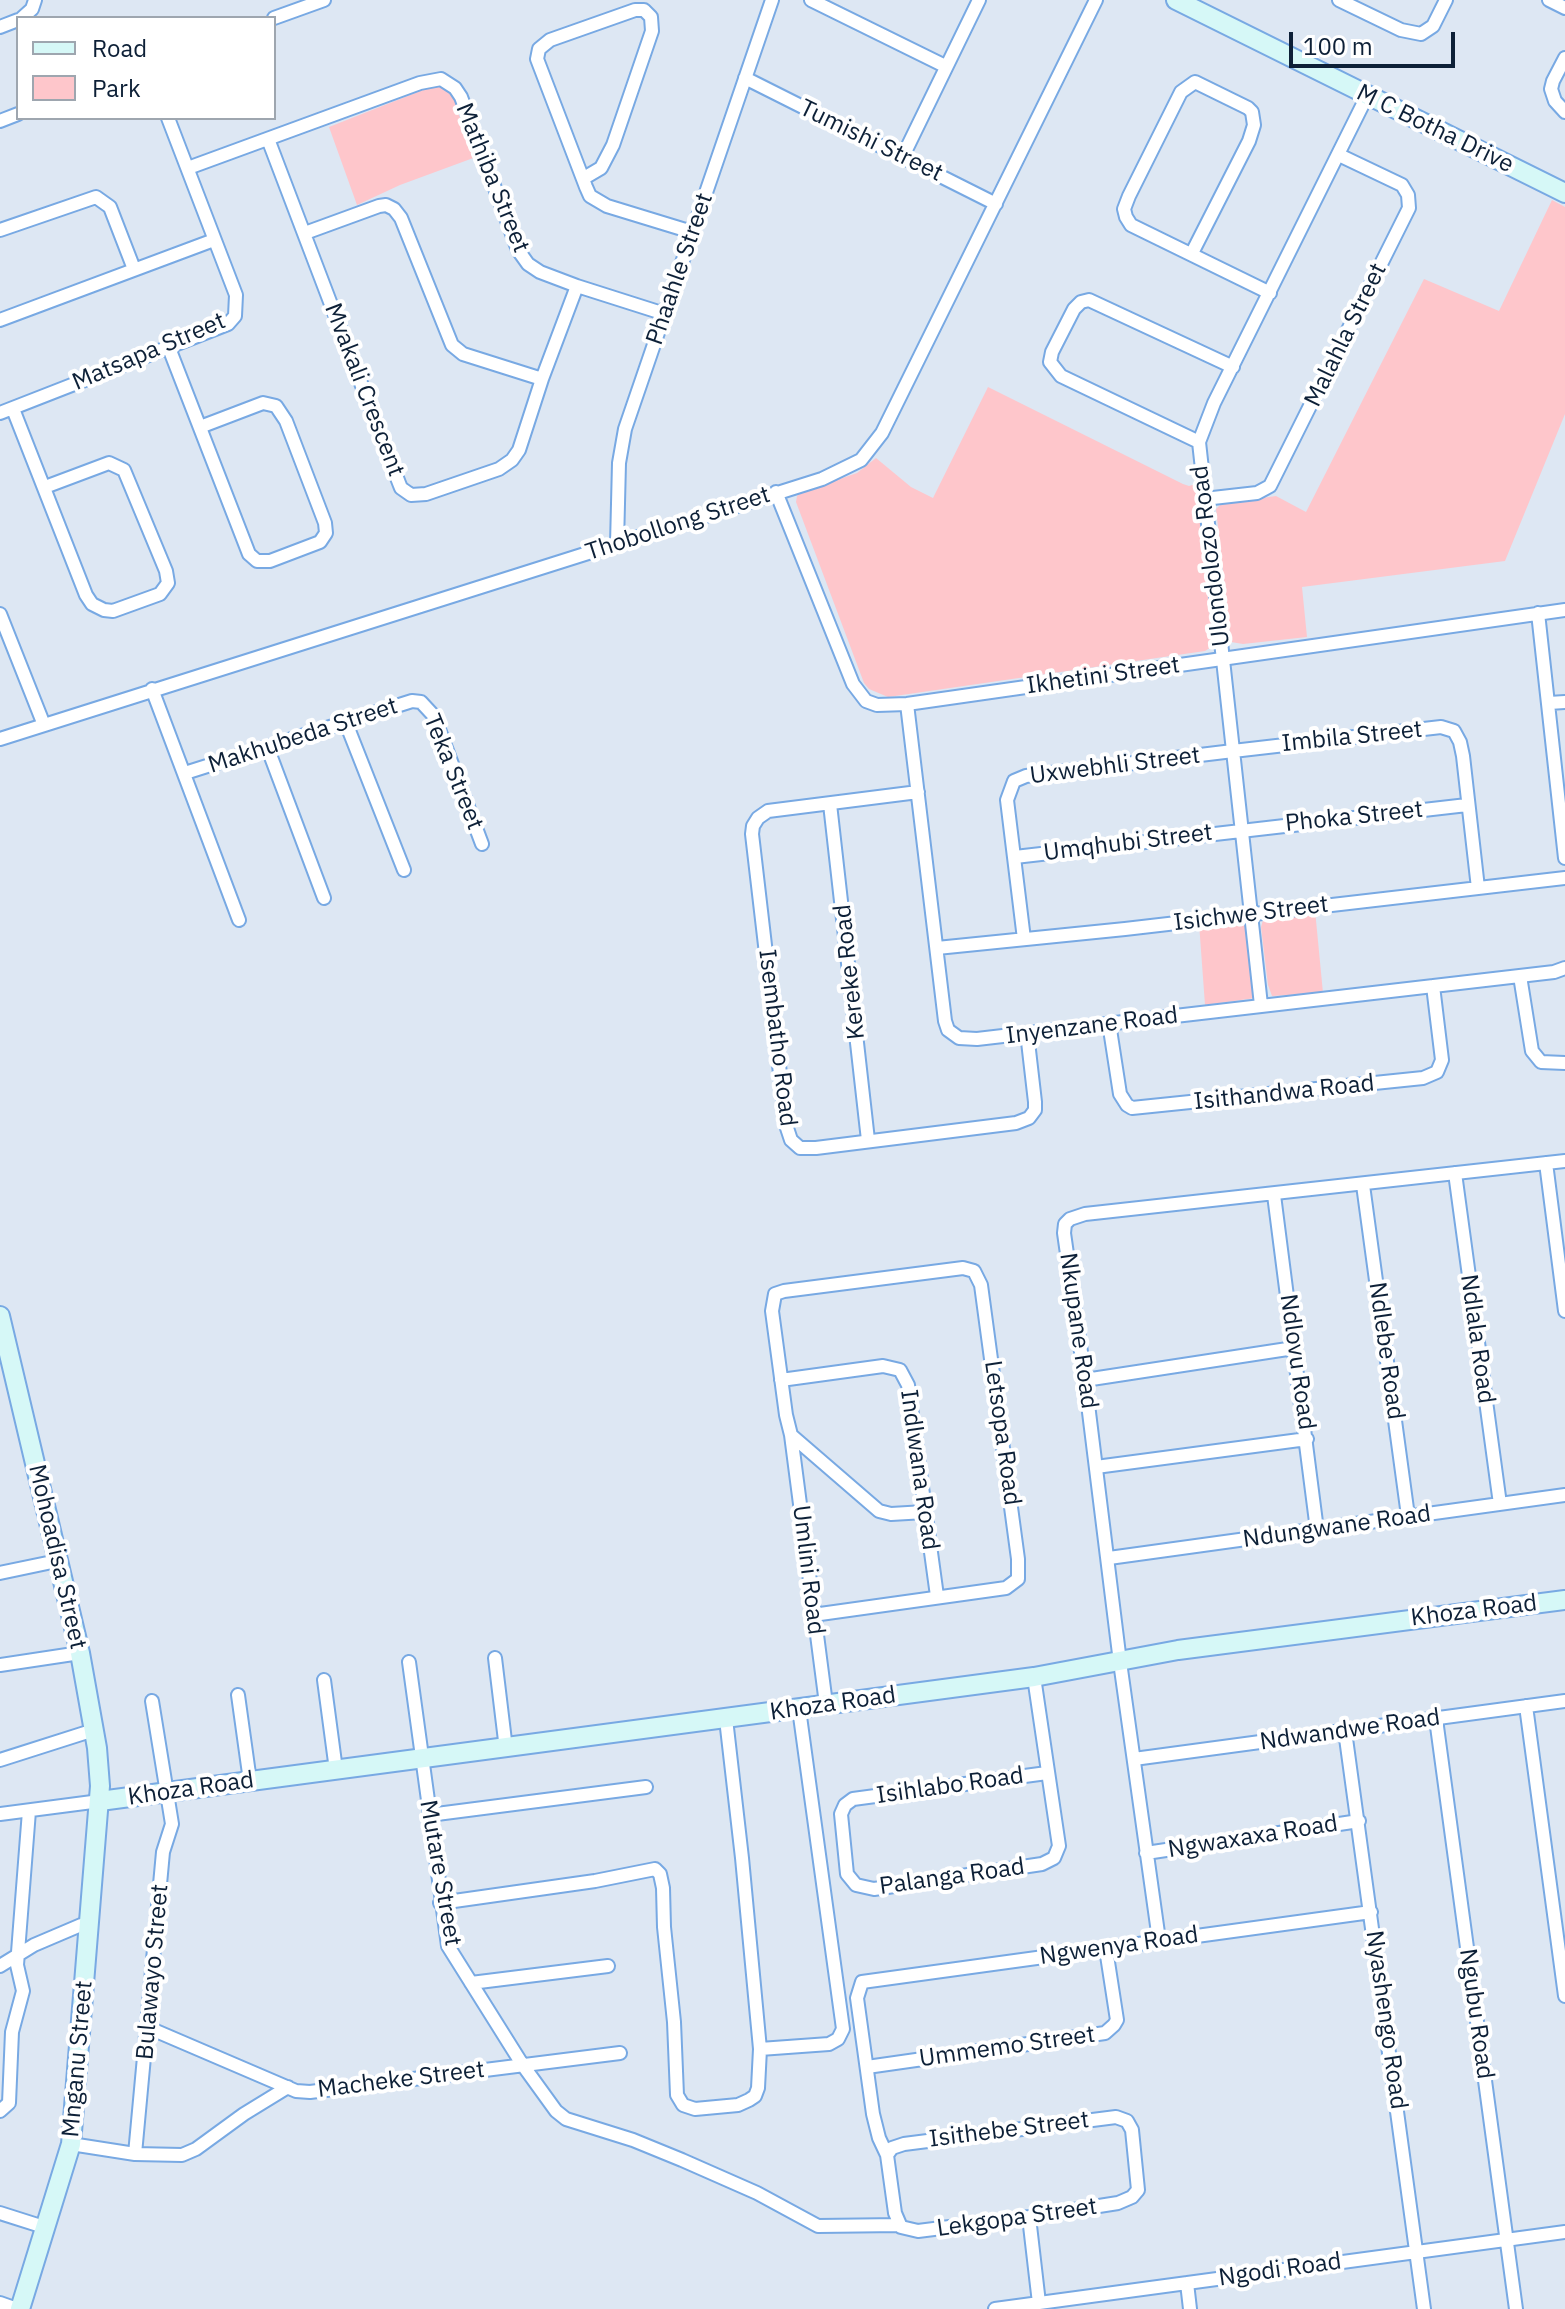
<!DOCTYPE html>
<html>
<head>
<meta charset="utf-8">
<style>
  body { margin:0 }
  #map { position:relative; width:1565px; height:2309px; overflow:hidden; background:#dde7f3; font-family:"IBM Plex Sans",sans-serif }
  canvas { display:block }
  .legend { position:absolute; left:16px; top:16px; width:260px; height:104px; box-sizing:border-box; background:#fff; border:2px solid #9ea6af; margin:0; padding:10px 14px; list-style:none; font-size:24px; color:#0d2037 }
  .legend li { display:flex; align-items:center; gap:16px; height:40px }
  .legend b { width:40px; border:2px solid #9ea6af }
  .scale { position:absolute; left:1289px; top:32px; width:166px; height:36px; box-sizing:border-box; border:4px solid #0d2037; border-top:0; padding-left:10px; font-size:24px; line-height:28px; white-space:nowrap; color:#0d2037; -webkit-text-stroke:6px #fff; paint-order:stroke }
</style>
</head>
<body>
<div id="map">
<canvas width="1565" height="2309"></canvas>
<ul class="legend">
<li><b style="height:10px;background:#d6f8f7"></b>Road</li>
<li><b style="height:22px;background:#fec6cb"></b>Park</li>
</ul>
<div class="scale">100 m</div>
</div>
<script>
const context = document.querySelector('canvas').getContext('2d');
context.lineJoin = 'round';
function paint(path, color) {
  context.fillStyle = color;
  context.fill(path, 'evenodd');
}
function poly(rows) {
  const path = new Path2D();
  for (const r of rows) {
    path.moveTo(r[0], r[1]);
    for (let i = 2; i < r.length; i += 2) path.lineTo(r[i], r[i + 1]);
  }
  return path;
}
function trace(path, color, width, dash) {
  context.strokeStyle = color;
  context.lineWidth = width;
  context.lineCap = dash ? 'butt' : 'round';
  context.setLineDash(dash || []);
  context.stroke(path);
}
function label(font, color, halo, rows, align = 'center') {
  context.font = font + ' "IBM Plex Sans",sans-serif';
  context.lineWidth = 8;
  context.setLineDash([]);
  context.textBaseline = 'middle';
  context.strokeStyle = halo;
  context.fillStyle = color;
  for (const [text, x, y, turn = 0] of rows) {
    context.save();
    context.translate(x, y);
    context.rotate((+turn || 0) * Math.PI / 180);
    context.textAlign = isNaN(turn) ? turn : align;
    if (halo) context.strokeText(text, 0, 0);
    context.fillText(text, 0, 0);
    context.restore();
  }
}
const green = poly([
  [433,86,447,88,453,95,476,157,400,185,357,205,329,127],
  [1552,200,1565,207,1565,414,1505,561,1302,587,1307,637,1243,644,1231,642,1216,509,1221,504,1276,496,1306,512,1424,279,1499,311],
  [988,387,1183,484,1189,486,1199,483,1216,644,1205,651,888,697,869,689,864,683,796,502,797,496,802,492,857,473,876,458,911,487,933,498],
  [1315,910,1323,993,1272,996,1268,985,1261,927,1263,920,1267,916],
  [1249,918,1255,998,1205,1005,1199,923]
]);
const street = poly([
  [811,0,945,66],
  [1339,0,1401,30,1421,34,1433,26,1446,0],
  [1549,0,1565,8],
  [22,18,32,9,35,0],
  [274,18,324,0],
  [0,27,18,20],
  [1565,58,1553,81,1551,89,1555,101,1565,112],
  [745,78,996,204],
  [0,121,18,114],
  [268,139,399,483,401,488,411,495,426,494,499,469,512,460,519,450,542,379,577,286],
  [903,156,979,0],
  [188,168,420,83,441,79,455,88,461,97,518,250,528,264,540,272,577,286,665,314],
  [584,178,601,168,613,145,652,31,651,17,644,10,635,10,550,40,539,49,537,59,586,187,590,196,607,206,692,232],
  [0,230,96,197,110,207,134,269],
  [305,233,379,206,386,205,394,209,401,218,452,345,463,354,542,379],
  [1192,253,1249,141,1254,125,1252,112,1248,108,1195,82,1181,92,1129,196,1124,209,1126,217,1131,225,1270,293],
  [0,320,214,240],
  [169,348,249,554,257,561,270,561,320,542,326,533,325,523,286,421,276,406,263,403,200,427],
  [13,409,86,595,92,604,104,610,113,611,160,594,168,583,166,571,124,470,109,463,45,487],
  [0,413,228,324,235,316,236,295,168,118],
  [1199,442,1061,376,1050,362,1052,352,1074,309,1081,302,1089,300,1233,367],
  [776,492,853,684,866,701,877,705,907,704,1565,610],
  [1204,499,1257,493,1270,486,1409,208,1408,195,1402,185,1339,155],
  [617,544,619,463,625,429,772,0],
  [1538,613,1565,858],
  [0,614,44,725],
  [152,689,239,920],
  [1549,703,1565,702],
  [907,704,945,1021,948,1030,959,1038,977,1039,1554,972,1565,968],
  [346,723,404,870],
  [0,739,822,479,861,460,882,433,1096,0],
  [268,749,324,898],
  [185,773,412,701,421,702,434,716,482,844],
  [918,792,768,811,758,818,753,826,752,834,786,1125,791,1140,800,1148,816,1148,1016,1123,1029,1118,1035,1110,1035,1102,1027,1033],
  [830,804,868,1140],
  [1015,857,1467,805],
  [1024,939,1007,800,1014,781,1026,776,1233,751,1441,727,1454,731,1460,742,1463,756,1478,888],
  [937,948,1125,929,1565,878],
  [1520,976,1532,1051,1541,1062,1565,1063],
  [1261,1005,1199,442,1214,403,1367,96],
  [1109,1023,1120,1094,1127,1105,1132,1108,1423,1078,1437,1072,1442,1060,1433,986],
  [1546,1163,1565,1311],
  [1455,1173,1500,1504],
  [1363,1185,1408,1516],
  [1274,1195,1317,1530],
  [781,1380,883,1366,900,1370,908,1385,937,1596],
  [1085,1380,1294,1348],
  [791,1435,826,1704],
  [1096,1467,1307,1439],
  [1109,1558,1565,1495],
  [0,1573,57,1561],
  [813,1615,1006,1588,1018,1579,1018,1559,981,1285,974,1271,963,1268,784,1291,775,1294,772,1311,786,1415,791,1435,879,1511,891,1514,925,1512],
  [495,1658,506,1749],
  [409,1662,448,1946,522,2064,556,2111,566,2119,633,2140,682,2160,757,2193,818,2226,900,2225],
  [0,1665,80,1653],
  [1034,1677,1059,1846,1054,1858,1042,1864,874,1889,856,1885,847,1874,841,1814,845,1805,853,1799,1047,1773],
  [324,1680,336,1770],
  [238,1695,250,1781],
  [1526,1706,1565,1996],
  [1436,1719,1516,2309],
  [1345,1731,1424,2309],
  [1134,1759,1565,1701],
  [0,1760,94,1730],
  [0,1814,100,1801],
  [429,1815,646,1787],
  [1146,1853,1359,1821],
  [440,1903,595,1881,655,1869,660,1874,663,1888,664,1927,674,2022,677,2095,683,2105,695,2109,738,2105,749,2100,755,2096,758,2088,760,2049,742,1858,726,1719],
  [1159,1940,1120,1662,1085,1380,1064,1233,1065,1224,1070,1219,1085,1214,1565,1161],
  [0,1966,34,1945,81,1925],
  [471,1983,608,1966],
  [149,2028,296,2091,310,2092,620,2053],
  [760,2049,829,2044,838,2039,843,2029,799,1709],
  [867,2067,1105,2033,1114,2025,1117,2020,1106,1949],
  [0,2111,9,2103,12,2032,23,1991,17,1965,29,1811],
  [71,2144,135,2154,182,2155,196,2149,244,2114,288,2087],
  [135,2154,163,1852,172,1824,152,1701],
  [887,2155,892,2148,904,2144,1116,2117,1127,2121,1132,2130,1138,2190,1132,2197,1118,2203,1029,2217,918,2231,901,2227,895,2213,887,2155,879,2138,873,2114,857,1998,862,1982,1371,1912],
  [0,2213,44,2227],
  [1029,2217,1039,2303],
  [1187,2283,1190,2309],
  [0,2303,17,2309],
  [995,2309,1565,2232]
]);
const secondary = poly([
  [1176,0,1565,193],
  [0,1316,80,1653,97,1748,100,1786,71,2144,20,2309],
  [100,1801,1034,1677,1178,1650,1565,1600]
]);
const streetNames = [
  ["M C Botha Drive",1435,129,26],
  ["Tumishi Street",871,141,26],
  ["Mathiba Street",492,178,68],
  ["Phaahle Street",680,269,-71],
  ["Malahla Street",1346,335,-64],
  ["Matsapa Street",149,352,-23],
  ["Mvakali Crescent",364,390,69],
  ["Thobollong Street",678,524,-18],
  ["Ulondolozo Road",1211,556,-97],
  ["Ikhetini Street",1103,676,-8],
  ["Makhubeda Street",303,736,-18],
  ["Imbila Street",1352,737,-6],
  ["Uxwebhli Street",1115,766,-7],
  ["Teka Street",453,772,68],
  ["Phoka Street",1354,817,-6],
  ["Umqhubi Street",1128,843,-7],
  ["Isichwe Street",1251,914,-7],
  ["Kereke Road",850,972,-96],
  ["Inyenzane Road",1092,1026,-7],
  ["Isembatho Road",777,1038,83],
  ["Isithandwa Road",1284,1093,-6],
  ["Nkupane Road",1078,1331,82],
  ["Ndlala Road",1477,1339,82],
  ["Ndlebe Road",1386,1351,82],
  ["Ndlovu Road",1297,1362,82],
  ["Letsopa Road",1002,1433,82],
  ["Indlwana Road",919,1470,82],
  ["Ndungwane Road",1337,1527,-8],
  ["Mohoadisa Street",57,1557,77],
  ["Umlini Road",808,1570,83],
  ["Khoza Road",1474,1611,-7],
  ["Khoza Road",833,1704,-8],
  ["Ndwandwe Road",1350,1730,-8],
  ["Isihlabo Road",950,1786,-8],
  ["Khoza Road",191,1789,-8],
  ["Ngwaxaxa Road",1253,1837,-9],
  ["Mutare Street",440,1873,80],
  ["Palanga Road",952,1877,-8],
  ["Ngwenya Road",1119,1946,-8],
  ["Bulawayo Street",153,1972,-85],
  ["Ngubu Road",1476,2014,82],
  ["Nyashengo Road",1386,2020,82],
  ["Ummemo Street",1007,2047,-8],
  ["Mnganu Street",78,2059,-85],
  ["Macheke Street",401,2080,-7],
  ["Isithebe Street",1009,2130,-7],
  ["Lekgopa Street",1017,2218,-8],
  ["Ngodi Road",1280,2270,-8]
];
paint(green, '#fec6cb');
trace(street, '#78a9e3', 16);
trace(secondary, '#78a9e3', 22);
trace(street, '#fff', 12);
trace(secondary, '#d6f8f7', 18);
label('24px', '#0d2037', '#fff', streetNames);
</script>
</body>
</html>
